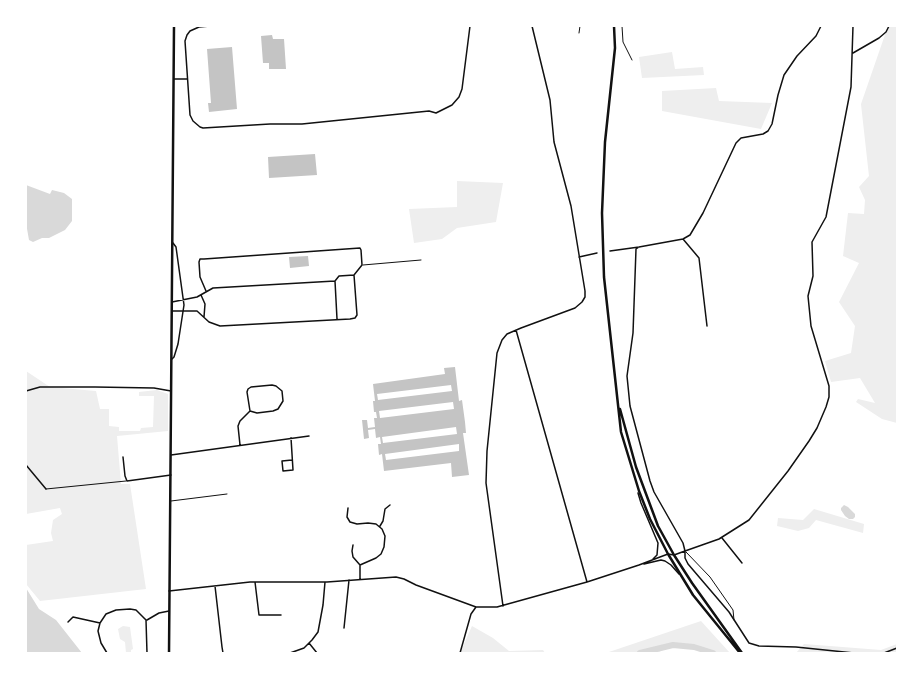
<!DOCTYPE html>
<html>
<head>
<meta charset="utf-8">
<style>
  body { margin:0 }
  #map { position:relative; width:923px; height:679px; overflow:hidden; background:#fff; font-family:Overpass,sans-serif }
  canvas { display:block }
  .frame { position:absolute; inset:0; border:27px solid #fff; pointer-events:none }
</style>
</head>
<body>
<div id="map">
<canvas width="923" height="679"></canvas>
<div class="frame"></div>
</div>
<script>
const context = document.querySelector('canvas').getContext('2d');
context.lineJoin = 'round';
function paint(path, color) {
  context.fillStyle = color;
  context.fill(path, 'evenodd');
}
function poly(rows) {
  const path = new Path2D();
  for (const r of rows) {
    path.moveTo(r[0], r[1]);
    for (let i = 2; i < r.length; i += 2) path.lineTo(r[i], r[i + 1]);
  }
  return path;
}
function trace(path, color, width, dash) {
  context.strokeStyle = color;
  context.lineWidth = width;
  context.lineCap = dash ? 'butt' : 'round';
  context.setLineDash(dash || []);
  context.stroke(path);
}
const green = poly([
  [888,26,897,26,897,423,882,419,856,402,858,399,875,403,860,378,831,382,825,361,851,353,855,326,839,302,859,263,843,256,848,213,864,214,865,200,859,187,869,176,861,104],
  [672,52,675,69,703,67,704,75,642,78,639,57],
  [716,88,719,101,772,103,761,129,662,111,662,91],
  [457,181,503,183,496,222,457,228,442,239,414,243,409,209,457,207],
  [26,371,50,387,96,391,100,409,109,409,109,426,119,427,119,431,140,431,141,428,153,427,154,396,139,396,139,392,157,390,168,394,168,431,117,436,121,484,130,484,146,589,40,601,26,584,26,545,53,541,51,533,53,520,62,514,60,508,26,514],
  [814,509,864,524,863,533,816,520,809,528,798,531,777,526,778,518,803,520],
  [701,621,730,653,709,653,690,648,673,645,657,653,606,653],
  [123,626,130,627,133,649,131,650,131,653,126,653,125,642,120,639,118,629],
  [472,626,493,638,509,651,543,650,545,653,460,653],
  [804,644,881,650,897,644,897,653,796,653]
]);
const water = poly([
  [26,185,50,194,52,190,64,193,72,199,72,221,65,230,49,238,42,238,33,242,29,240,26,223],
  [844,505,848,507,855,514,855,517,853,519,849,519,845,516,841,510,841,508],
  [26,588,39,609,56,620,82,653,26,653]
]);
const river = poly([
  [640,653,673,645,694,647,713,653]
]);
const building = poly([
  [272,35,273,39,284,39,286,69,269,69,269,63,263,63,261,36],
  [232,47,237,109,209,112,208,103,211,103,207,49],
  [315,154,317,175,269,178,268,157],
  [308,256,309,266,290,268,289,257],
  [455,367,459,401,462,400,465,422,466,433,463,433,469,475,452,477,451,463,384,471,382,454,379,455,378,444,381,444,380,437,376,438,375,429,368,430,369,438,364,439,362,420,367,420,368,428,375,427,374,418,377,418,376,412,374,412,373,401,375,401,373,384,445,374,444,368],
  [451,385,452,391,378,400,377,394],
  [453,402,454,409,380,418,379,411],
  [456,427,457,434,383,443,382,437],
  [459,444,459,451,386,460,385,454]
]);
const service = poly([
  [622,26,623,42,632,60],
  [579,33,580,26],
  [363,265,421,260],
  [46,489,126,481],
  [171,501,227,494],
  [686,552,710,577,733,610,734,620]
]);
const minor = poly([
  [210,26,199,27,190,31,187,35,185,41,190,115,193,121,200,127,203,128,270,124,302,124,429,111,436,113,452,105,459,97,462,89,470,26],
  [853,26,851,87,826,217,812,242,813,276,808,296,811,326,829,386,829,397,826,407,817,428,809,441,788,471,749,520,719,539,685,551,685,558,688,564,729,612,749,643,759,646,796,647,854,653],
  [853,53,879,38,886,32,889,26],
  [174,79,187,79],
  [683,239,699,258,707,326],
  [610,251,639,247],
  [579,257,597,253],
  [335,281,339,276,354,275],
  [206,291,200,277,199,262,200,259,204,259,360,248,361,250,362,265,354,275],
  [201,295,205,304,204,317],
  [172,302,197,297,213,288,335,281,337,319],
  [172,311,197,311,209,322,220,326,350,319,355,318,357,315,354,275],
  [516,330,587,582],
  [172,359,174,357,178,344,184,305,176,247,173,243],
  [26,391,40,387,95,387,154,388,171,391],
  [291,438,293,470,283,471,282,461,292,460],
  [240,445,238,426,240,421,250,411,257,413,273,411,278,409,283,401,282,391,276,386,272,385,251,387,248,389,247,392,250,411],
  [171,455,309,436],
  [123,457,125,476,127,481,171,475],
  [26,465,46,489],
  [638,493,641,503,658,543,657,555,653,559],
  [348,508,347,517,350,522,357,524,368,523,376,524,382,529,385,536,384,547,381,554,376,558,360,565,360,579],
  [380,526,383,521,385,509,390,505],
  [722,538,742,563],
  [353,545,352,551,353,557,360,565],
  [644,564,661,560,665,561,671,565,679,574],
  [639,565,660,557,668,554,674,555,685,551,683,543,654,492,650,481,630,406,627,376,633,333,636,249,639,247,683,239,690,235,703,213,736,143,741,138,763,134,768,131,772,124,778,95,784,75,797,56,816,36,821,26],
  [255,582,259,615,281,615],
  [215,586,222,647,223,653],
  [169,591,250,582,327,582,396,577,404,579,416,585,476,607,497,607,587,582,639,565],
  [503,606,486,483,487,451,497,353,502,340,507,334,521,328,575,308,582,302,585,297,585,291,571,206,554,142,550,100,532,26],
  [147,620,159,613,169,611],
  [68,622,73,617,100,623],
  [344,628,349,580],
  [309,643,317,653],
  [107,653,101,643,98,631,100,623,106,614,116,610,130,609,136,610,146,620,147,653],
  [266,653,275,653],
  [290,653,304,648,312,640,318,632,323,605,325,582],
  [460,653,471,614,476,607],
  [884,653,897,648]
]);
const secondary = poly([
  [169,653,174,26]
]);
const primary = poly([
  [614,26,615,48,605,142,602,213,604,277,621,432,639,491,650,519,668,554,693,595,740,653],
  [620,409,636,467,658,526,674,555,692,583,742,653]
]);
paint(green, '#eee');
paint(water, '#d9d9d9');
trace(river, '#d9d9d9', 6);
paint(building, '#c4c4c4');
trace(service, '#111', 1);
trace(minor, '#111', 1.5);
trace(secondary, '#111', 2.5);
trace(primary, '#111', 2.5);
</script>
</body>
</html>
